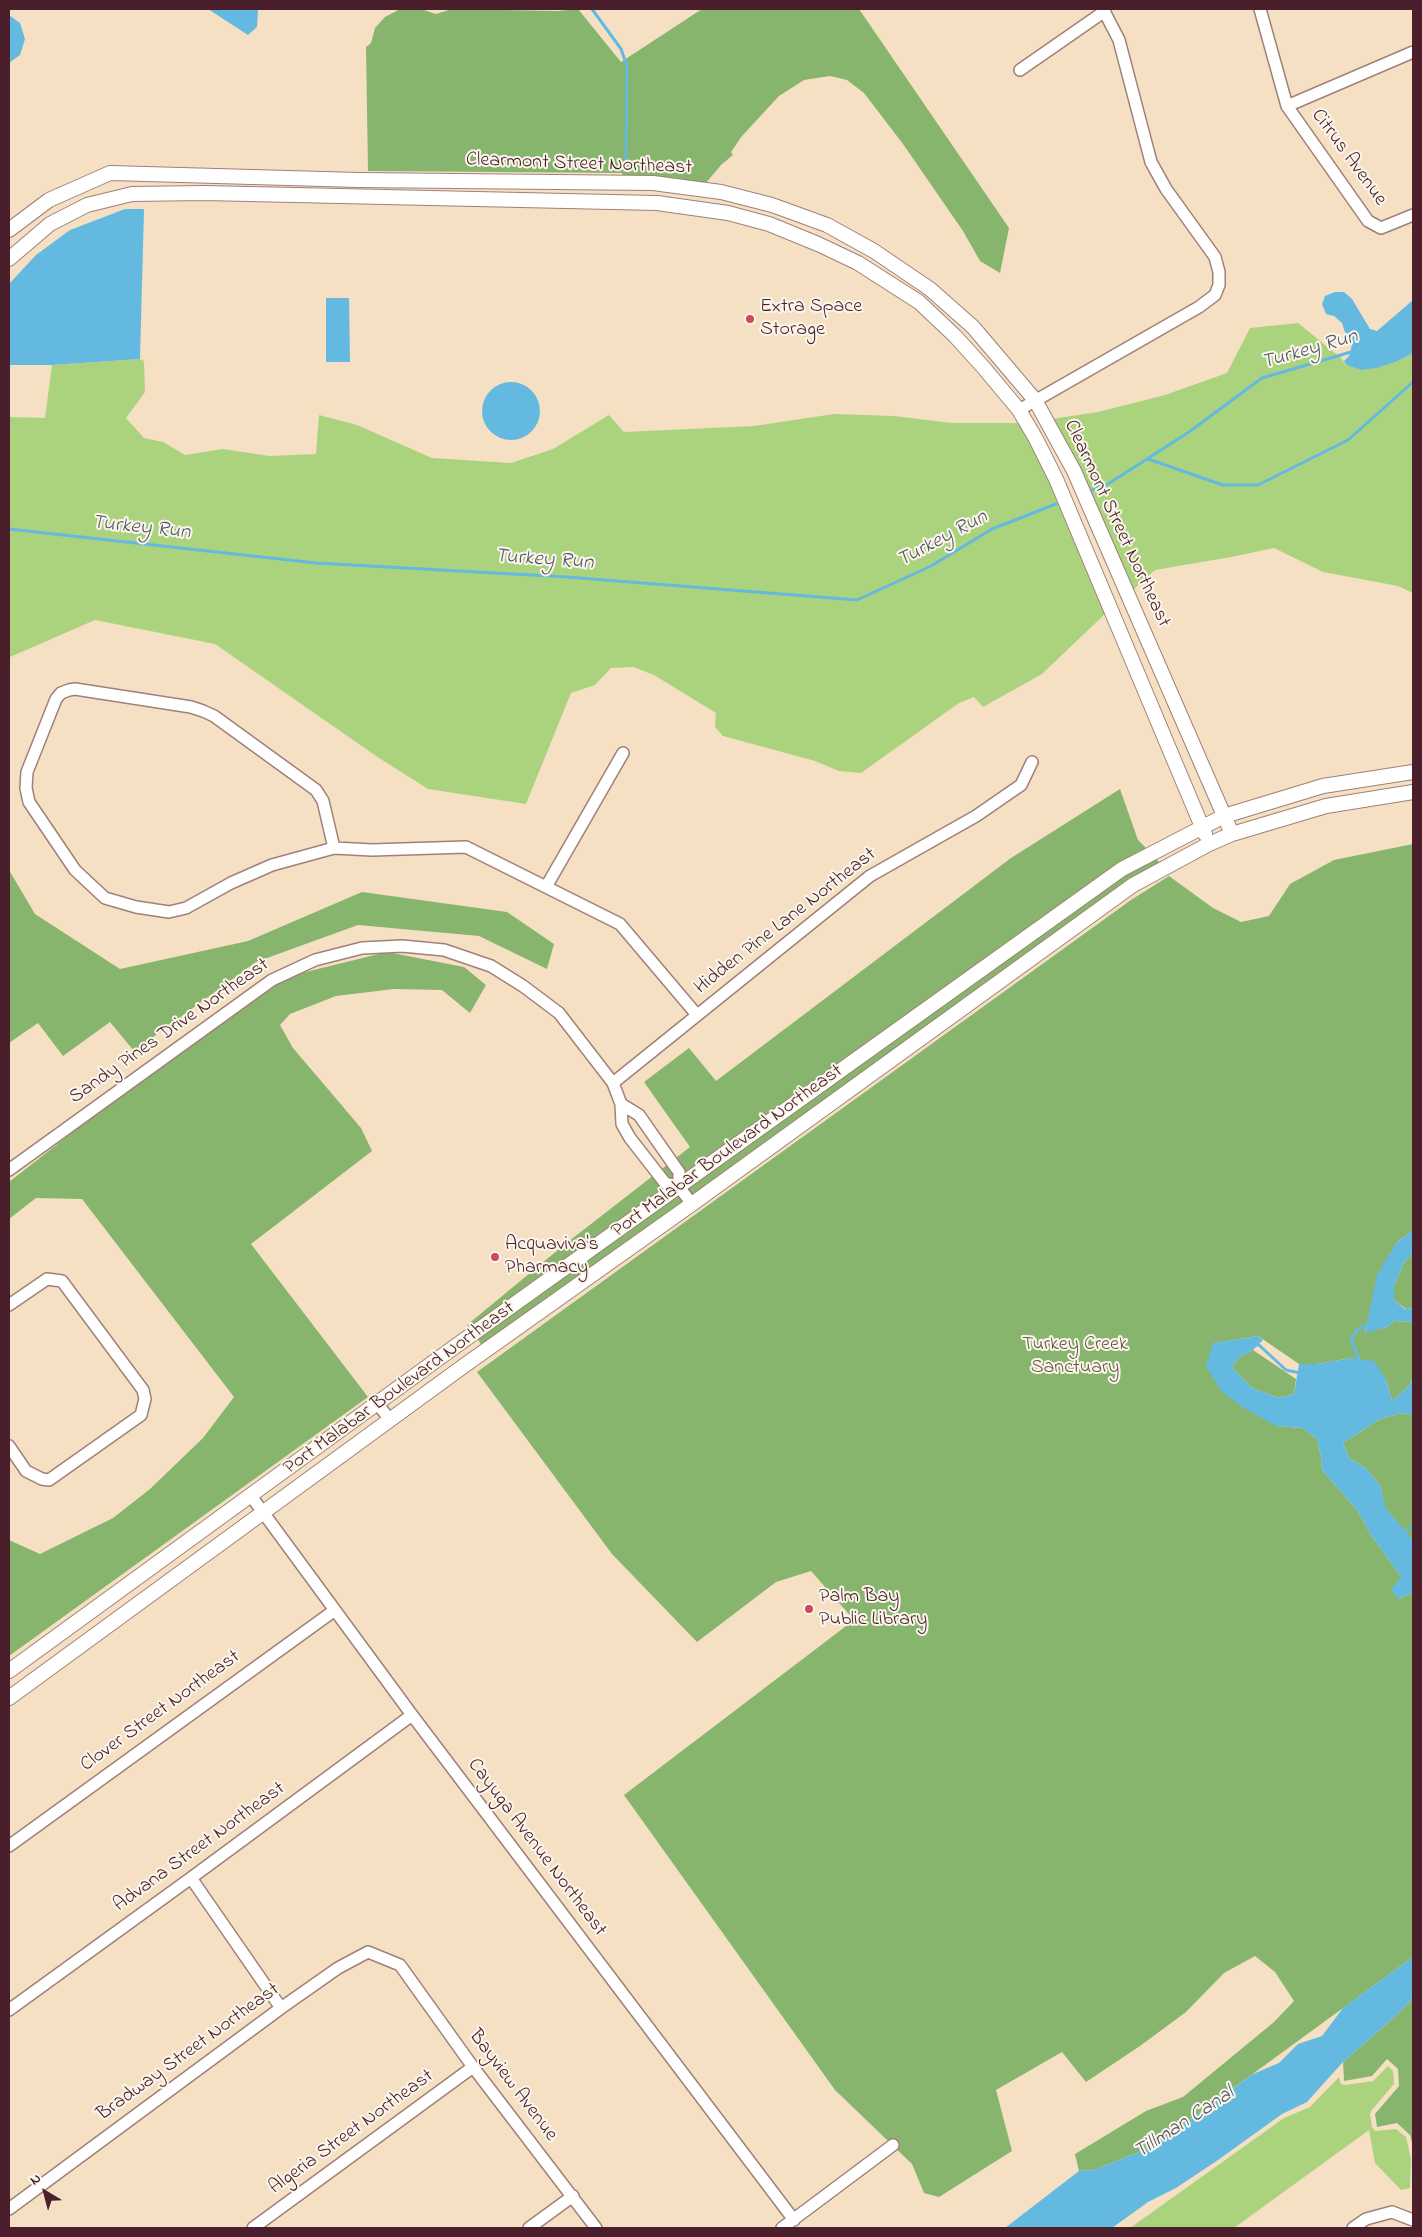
<!DOCTYPE html>
<html>
<head>
<meta charset="utf-8">
<style>
  body { margin:0 }
  #map { position:relative; width:1422px; height:2237px; overflow:hidden; background:#f5e0c4; font-family:"Indie Flower",sans-serif }
  canvas { display:block }
  .frame { position:absolute; inset:0; border:10px solid #4a1f2b; pointer-events:none }
  .north { position:absolute; left:20px; top:2167px; width:50px; height:50px; -webkit-text-stroke:4px #fbf7ec; paint-order:stroke; rotate:323deg; font-size:14px; font-weight:700; line-height:20px; text-align:center; color:#4a1f2b }
  .north::after { content:''; display:block; margin:auto; width:18px; height:22px; background:#4a1f2b; clip-path:polygon(50% 0,100% 100%,50% 72%,0 100%) }
</style>
</head>
<body>
<div id="map">
<canvas width="1422" height="2237"></canvas>
<div class="frame"></div>
<div class="north">N</div>
</div>
<script>
const context = document.querySelector('canvas').getContext('2d');
context.lineJoin = 'round';
function paint(path, color) {
  context.fillStyle = color;
  context.fill(path, 'evenodd');
}
function poly(rows) {
  const path = new Path2D();
  for (const r of rows) {
    if (r.length === 3) {
      path.moveTo(r[0] + r[2], r[1]);
      path.arc(r[0], r[1], r[2], 0, 2 * Math.PI);
      continue;
    }
    path.moveTo(r[0], r[1]);
    for (let i = 2; i < r.length; i += 2) path.lineTo(r[i], r[i + 1]);
  }
  return path;
}
function trace(path, color, width, dash) {
  context.strokeStyle = color;
  context.lineWidth = width;
  context.lineCap = dash ? 'butt' : 'round';
  context.setLineDash(dash || []);
  context.stroke(path);
}
function label(font, color, halo, rows, align = 'center') {
  context.font = font + ' "Indie Flower",sans-serif';
  context.lineWidth = 4;
  context.setLineDash([]);
  context.textBaseline = 'middle';
  context.strokeStyle = halo;
  context.fillStyle = color;
  for (const [text, x, y, turn = 0] of rows) {
    context.save();
    context.translate(x, y);
    context.rotate((+turn || 0) * Math.PI / 180);
    context.textAlign = isNaN(turn) ? turn : align;
    if (halo) context.strokeText(text, 0, 0);
    context.fillText(text, 0, 0);
    context.restore();
  }
}
const green = poly([
  [1298,323,1340,357,1347,365,1398,361,1413,353,1413,593,1398,586,1323,572,1274,548,1231,557,1155,570,1132,591,1052,419,1098,412,1165,395,1227,373,1250,328],
  [140,359,144,361,145,392,126,418,144,438,163,442,185,455,223,449,269,456,316,454,319,415,357,425,432,458,511,463,553,449,609,415,624,432,754,426,834,414,894,416,952,423,1020,423,1051,481,1106,613,1042,674,983,707,974,697,959,703,861,773,839,771,815,761,723,736,715,727,716,713,654,675,633,667,611,668,595,685,571,693,526,804,428,789,379,758,215,644,95,620,10,657,9,660,9,417,45,418,52,365],
  [1388,2066,1393,2071,1394,2084,1371,2111,1370,2115,1372,2127,1375,2131,1396,2129,1406,2137,1411,2159,1410,2188,1401,2190,1375,2163,1369,2130,1234,2228,1130,2228,1284,2118,1310,2107,1339,2077,1341,2084,1345,2085,1373,2081]
]);
const forest = poly([
  [400,9,421,9,436,14,452,9,558,11,578,9,621,62,702,9,859,9,1009,228,1000,273,980,261,963,231,903,144,864,93,847,80,830,76,804,80,779,96,742,136,731,152,733,155,721,165,705,184,623,177,622,173,368,171,366,47,371,43,375,28,385,17],
  [1120,789,1138,840,1147,849,1119,863,1018,935,469,1328,467,1325,564,1245,690,1147,644,1082,689,1048,716,1081,1011,858],
  [1413,844,1413,1230,1396,1243,1371,1308,1365,1332,1387,1327,1394,1321,1413,1322,1413,1378,1409,1386,1392,1401,1386,1379,1351,1358,1317,1364,1299,1364,1258,1336,1214,1343,1276,1426,1302,1428,1317,1439,1321,1457,1322,1470,1357,1510,1371,1535,1401,1577,1399,1599,1413,1592,1413,1957,1154,2146,1094,2170,1079,2171,1075,2154,1146,2111,1183,2097,1274,2022,1294,2001,1275,1972,1255,1956,1224,1973,1186,2012,1140,2046,1086,2082,1062,2052,996,2090,1012,2151,939,2197,924,2193,912,2164,835,2090,624,1795,854,1620,811,1571,776,1582,697,1642,612,1554,477,1372,1131,900,1169,876,1213,908,1241,922,1269,916,1290,884,1334,860],
  [1155,858,1160,863,1129,880,1029,951,688,1199,482,1346,477,1338,1125,874],
  [9,870,35,914,120,969,248,941,362,892,507,912,554,944,547,969,479,936,358,925,256,962,134,1051,110,1022,63,1056,38,1023,9,1043],
  [387,952,464,967,486,985,470,1013,442,990,394,989,336,996,290,1014,280,1025,293,1048,361,1128,372,1151,251,1244,368,1397,9,1656,9,1540,40,1554,113,1518,150,1489,203,1438,234,1397,82,1199,36,1198,9,1219,9,1182,110,1103,207,1034,273,980],
  [1413,1254,1413,1308,1406,1309,1394,1300,1394,1286,1404,1262],
  [1253,1350,1296,1379,1294,1394,1279,1398,1252,1388,1232,1367,1240,1357],
  [1413,1410,1413,1541,1384,1507,1381,1487,1366,1468,1349,1458,1343,1443,1380,1419,1402,1413,1409,1415],
  [1413,1998,1413,2147,1410,2135,1397,2123,1377,2127,1375,2114,1399,2086,1398,2069,1387,2059,1372,2076,1344,2081,1343,2062,1399,2013]
]);
const water = poly([
  [208,9,258,9,257,27,248,35],
  [9,15,20,23,25,39,20,55,9,63],
  [125,209,144,209,140,359,52,365,9,365,9,284,36,255,70,230],
  [1335,292,1344,292,1352,299,1370,329,1377,331,1413,300,1413,353,1398,361,1377,368,1361,370,1347,365,1344,361,1349,356,1353,341,1345,332,1342,323,1334,316,1326,314,1322,304,1325,296],
  [326,298,349,298,350,362,326,362],
  [511,411,29],
  [1413,1230,1413,1254,1404,1262,1394,1286,1394,1300,1405,1309,1413,1308,1413,1322,1394,1321,1387,1327,1365,1333,1377,1275,1396,1243],
  [1258,1336,1263,1340,1253,1350,1240,1357,1232,1367,1252,1388,1279,1398,1294,1394,1299,1364,1317,1364,1351,1358,1374,1361,1386,1379,1392,1401,1409,1386,1413,1378,1413,1410,1409,1415,1402,1413,1380,1419,1343,1443,1349,1458,1366,1468,1381,1487,1385,1507,1413,1541,1413,1592,1399,1599,1391,1590,1401,1577,1371,1535,1357,1510,1322,1470,1321,1457,1317,1439,1302,1428,1276,1426,1244,1408,1221,1391,1206,1366,1213,1343],
  [1413,1957,1413,1998,1399,2013,1343,2062,1307,2102,1282,2114,1218,2160,1176,2188,1148,2202,1112,2228,1005,2228,1079,2171,1094,2170,1154,2146,1253,2074,1279,2063,1298,2044,1322,2036,1343,2008]
]);
const stream = poly([
  [592,9,621,49,627,66,626,162],
  [1148,459,1223,485,1258,485,1348,440,1413,382],
  [1092,490,1108,484,1189,432,1262,378,1351,352],
  [9,529,316,563,567,577,857,600,931,566,992,529,1056,504],
  [1256,1345,1259,1345,1286,1370,1300,1373],
  [1360,1362,1351,1339,1358,1329,1369,1325],
  [1403,1533,1413,1527]
]);
const minor = poly([
  [1260,9,1287,106,1368,221,1381,228,1413,215],
  [1020,70,1105,11],
  [1287,106,1413,52],
  [1019,410,1199,307,1215,295,1219,285,1219,272,1215,257,1166,189,1151,162,1119,40,1103,9],
  [334,848,272,865,231,883,186,908,169,912,136,907,105,898,75,870,29,802,26,788,27,772,56,699,61,693,69,690,75,689,191,707,203,711,214,716,316,790,323,801,334,848,372,850,466,847,620,924,697,1015],
  [546,887,623,753],
  [613,1083,870,876,976,816,1021,785,1032,762],
  [621,1104,622,1124,630,1138,665,1183,679,1187],
  [9,1170,272,980,315,960,362,948,402,946,444,950,491,966,523,986,559,1013,613,1083,621,1104,639,1115,676,1168,679,1172,679,1187,692,1204],
  [9,1305,47,1279,62,1281,143,1390,145,1399,141,1415,49,1480,42,1479,26,1471,9,1446],
  [377,1403,390,1420],
  [251,1496,412,1715,794,2220],
  [9,1846,335,1610],
  [191,1878,281,2008],
  [9,2010,191,1878,412,1715],
  [9,2209,281,2008,338,1968,368,1952,400,1965,473,2067,596,2228],
  [253,2228,473,2067],
  [529,2228,573,2196],
  [782,2228,893,2145],
  [1353,2228,1366,2219,1392,2212,1413,2220]
]);
const tertiary = poly([
  [9,230,49,200,110,173,359,180,653,183,721,192,772,205,827,225,874,251,930,289,973,327,1035,400,1074,471,1232,834],
  [9,259,50,224,87,205,132,194,204,193,657,203,728,213,769,224,818,244,858,263,919,302,955,336,984,368,1019,410,1036,439,1056,479,1205,834],
  [9,1671,453,1348,1122,869,1224,816,1323,786,1413,772],
  [9,1698,465,1365,692,1204,1133,885,1209,844,1232,834,1326,806,1413,792]
]);
const markers = [
  [750,319,5,"#d1495b"],
  [495,1257,5,"#d1495b"],
  [809,1609,5,"#d1495b"]
];
const streetNames = [
  ["Citrus Avenue",1348,158,54],
  ["Clearmont Street Northeast",579,165,2],
  ["Clearmont Street Northeast",1116,524,65],
  ["Hidden Pine Lane Northeast",786,922,-38],
  ["Sandy Pines Drive Northeast",170,1032,-35],
  ["Port Malabar Boulevard Northeast",728,1152,-36],
  ["Port Malabar Boulevard Northeast",400,1389,-36],
  ["Clover Street Northeast",161,1712,-36],
  ["Advana Street Northeast",200,1848,-36],
  ["Cayuga Avenue Northeast",536,1848,53],
  ["Bradway Street Northeast",189,2053,-36],
  ["Bayview Avenue",512,2086,53],
  ["Algeria Street Northeast",352,2133,-36]
];
const poiNames = [
  ["Extra Space",760,308],
  ["Storage",760,331],
  ["Acquaviva's",505,1246],
  ["Pharmacy",505,1269],
  ["Palm Bay",819,1598],
  ["Public Library",819,1621]
];
const parkNames = [
  ["Turkey Creek",1075,1346],
  ["Sanctuary",1075,1369]
];
const waterNames = [
  ["Turkey Run",1310,351,-16],
  ["Turkey Run",141,529,6],
  ["Turkey Run",943,540,-28],
  ["Turkey Run",544,561,4],
  ["Tillman Canal",1185,2124,-33]
];
paint(green, '#abd37e');
paint(forest, '#88b56d');
paint(water, '#64b9e0');
trace(stream, '#64b9e0', 3);
trace(minor, '#a08078', 14);
trace(tertiary, '#a08078', 16);
trace(minor, '#fff', 11);
trace(tertiary, '#fff', 14);
for (const [x, y, r, color] of markers) {
  const dot = new Path2D();
  dot.arc(x, y, r, 0, 2 * Math.PI);
  context.fillStyle = color;
  context.fill(dot);
  trace(dot, '#fbf7ec', 2);
}
label('20px', '#4a1f2b', '#fbf7ec', streetNames);
label('20px', '#4a1f2b', '#fbf7ec', poiNames, 'left');
label('20px', '#675544', '#fbf7ec', parkNames);
label('italic 21px', '#53556a', '#fbf7ec', waterNames);
</script>
</body>
</html>
